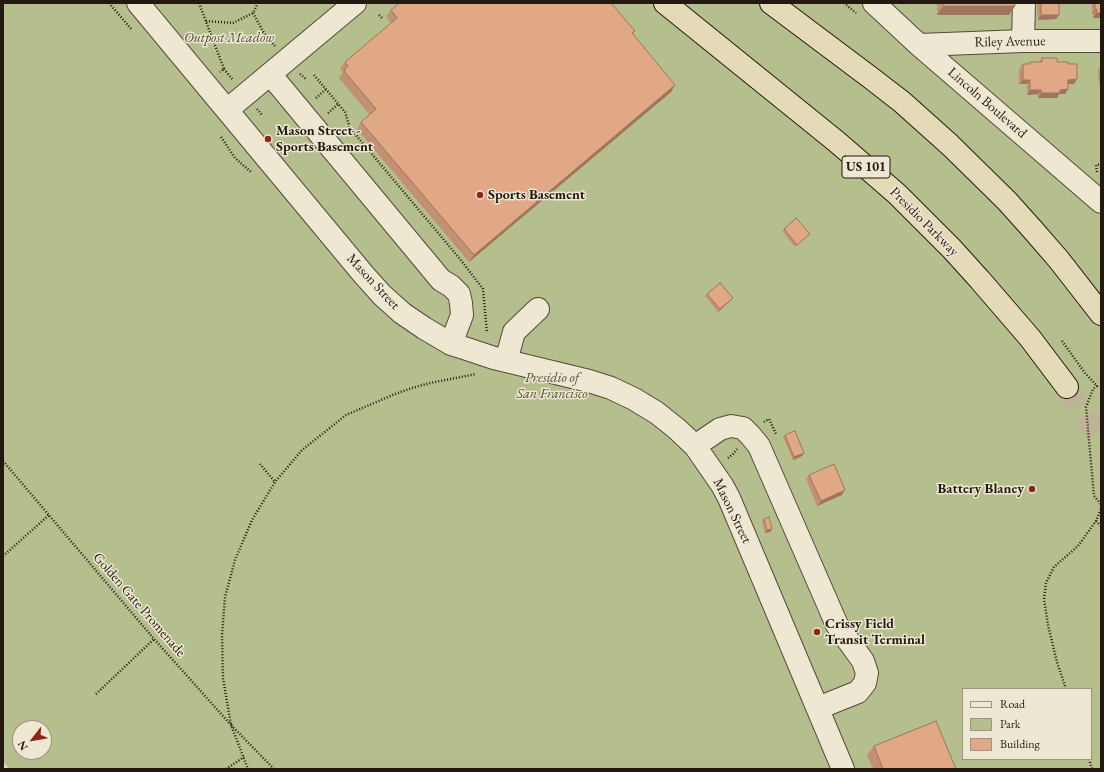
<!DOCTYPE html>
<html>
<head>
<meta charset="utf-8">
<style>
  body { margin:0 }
  #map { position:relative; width:1104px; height:772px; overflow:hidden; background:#e5dab8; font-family:"EB Garamond",serif }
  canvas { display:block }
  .frame { position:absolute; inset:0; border:4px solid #241911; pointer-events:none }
  .legend { position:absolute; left:962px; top:688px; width:130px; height:72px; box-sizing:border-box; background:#eee7d1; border:1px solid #9d9584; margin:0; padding:5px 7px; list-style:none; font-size:12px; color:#241911 }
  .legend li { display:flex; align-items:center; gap:8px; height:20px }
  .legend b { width:20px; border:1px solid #9d9584 }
  .north { position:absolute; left:12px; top:720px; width:40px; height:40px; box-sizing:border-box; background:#eee7d1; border:1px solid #9d9584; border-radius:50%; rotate:239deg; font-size:11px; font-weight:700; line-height:16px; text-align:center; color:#241911 }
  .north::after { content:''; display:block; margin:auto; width:14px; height:18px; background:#8f2418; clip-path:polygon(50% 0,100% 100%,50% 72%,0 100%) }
</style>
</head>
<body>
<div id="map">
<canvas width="1104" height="772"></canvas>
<div class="frame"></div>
<ul class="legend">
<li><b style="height:5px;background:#eee7d1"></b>Road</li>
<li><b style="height:11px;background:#b5bf8e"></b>Park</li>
<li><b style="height:11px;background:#e1a885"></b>Building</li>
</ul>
<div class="north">N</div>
</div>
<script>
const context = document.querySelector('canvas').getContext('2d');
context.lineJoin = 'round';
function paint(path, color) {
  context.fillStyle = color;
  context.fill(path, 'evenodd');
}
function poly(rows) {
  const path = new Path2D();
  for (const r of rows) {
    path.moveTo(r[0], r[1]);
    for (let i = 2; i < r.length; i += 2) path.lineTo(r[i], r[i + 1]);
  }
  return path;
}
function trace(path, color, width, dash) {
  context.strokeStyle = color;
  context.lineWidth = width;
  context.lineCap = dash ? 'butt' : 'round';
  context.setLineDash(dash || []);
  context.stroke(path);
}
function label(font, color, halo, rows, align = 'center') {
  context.font = font + ' "EB Garamond",serif';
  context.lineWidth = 3;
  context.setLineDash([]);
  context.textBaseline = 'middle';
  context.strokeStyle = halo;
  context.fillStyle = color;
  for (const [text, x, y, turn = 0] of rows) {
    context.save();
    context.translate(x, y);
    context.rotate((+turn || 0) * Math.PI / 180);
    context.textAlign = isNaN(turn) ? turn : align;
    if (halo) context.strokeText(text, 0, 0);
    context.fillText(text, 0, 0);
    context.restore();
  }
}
const green = poly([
  [3,3,1101,3,1101,769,9,769,3,761],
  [963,689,1091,689,1091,759,963,759],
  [20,728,44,728,44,752,20,752]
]);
const highwayTunnel = poly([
  [1067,387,1101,442]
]);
const path = poly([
  [109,3,132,30],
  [199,3,224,69,220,72],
  [844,3,856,13],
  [253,13,265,35,275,46],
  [379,15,382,18],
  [206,21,233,23,253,13,258,3],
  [224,69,233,80],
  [300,74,306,79],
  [314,75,345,112,350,128,460,259,483,289,487,333],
  [316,98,326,89],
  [257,109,262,115],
  [328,113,338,104],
  [221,137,235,158,251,172],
  [1097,172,1096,165,1101,164],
  [1062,341,1085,373,1097,386,1093,389,1086,407,1094,496,1101,504],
  [764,422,769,419,776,434],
  [728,458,733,454,737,449],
  [3,461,154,639,231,725,248,769],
  [260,464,275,482],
  [1096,521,1101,526],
  [3,556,49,515],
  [1066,689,1057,662,1048,625,1044,599,1046,583,1054,567,1078,546,1096,521,1101,509],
  [96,694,154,639],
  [1089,759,1092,769],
  [226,769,244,757],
  [274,769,231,725,223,678,222,635,225,597,235,560,252,520,275,482,302,450,346,415,395,394,412,388,430,383,476,374]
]);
const minor = poly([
  [138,3,364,275,382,295,402,313,424,328,451,344,464,348,494,358,589,381,611,388,634,399,657,413,677,429,695,446,722,485,729,498,843,769],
  [874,3,919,45,1101,202],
  [1023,41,1024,3],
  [919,45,1023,41,1101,41],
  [270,74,441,280,451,286,459,294,461,303,462,315,451,344],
  [227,110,355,3],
  [506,361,514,332,538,309],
  [695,446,720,429,731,426,743,428,750,435,759,446,837,625,863,661,867,673,865,683,858,692,818,708]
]);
const highway = poly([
  [665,3,837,142,897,194,952,249,980,280,1030,338,1067,387],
  [771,3,871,78,902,102,950,145,1007,201,1033,230,1059,260,1101,314]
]);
const wall = poly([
  [937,3,1015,3,1015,6,1009,15,937,15],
  [1037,3,1059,3,1059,15,1056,19,1038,20],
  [1092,3,1101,3,1101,18,1093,18,1093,14,1092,14],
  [391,10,635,31,633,34,671,92,469,262,357,129,361,122,370,115,339,78,343,72,340,69,345,62,391,23,386,17],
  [1042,58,1068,64,1074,84,1068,84,1068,89,1065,94,1059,94,1057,98,1038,98,1038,94,1027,95,1027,84,1019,84,1019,69,1023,64,1028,64,1030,62,1039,62],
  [1101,66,1101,84,1099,84,1098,69],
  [784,229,810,234,808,236,795,247,782,231],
  [707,294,731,300,718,312,705,296],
  [785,435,802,456,793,460,783,437],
  [809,475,842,495,817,506,806,479],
  [764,519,772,529,770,532,765,533,762,521],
  [874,746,956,769,873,769,867,755]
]);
const shadedWall = poly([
  [943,6,1015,6,1009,15,937,15],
  [1097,9,1093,14,1092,14,1095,10],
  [1096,13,1101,13,1101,18,1093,18],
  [1041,15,1059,15,1056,19,1038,20],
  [1077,79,1074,84,1065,84,1068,80],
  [1023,80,1030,80,1027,84,1019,84],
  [675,85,671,92,469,262,474,255],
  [1068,89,1065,94,1059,94,1057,98,1038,98,1041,93,1060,90],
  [1030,90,1041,90,1038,94,1027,95],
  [733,298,731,300,718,312,720,309],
  [804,453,802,456,793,460,794,457],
  [845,490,842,495,817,506,821,501],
  [772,529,770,532,765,533,767,530]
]);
const building = poly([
  [399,3,611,3,635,31,632,33,675,85,474,255,361,122,376,109,344,71,348,66,345,62,397,18,391,10,399,3],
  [943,3,1015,3,1015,6,943,6,943,3],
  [1041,3,1059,3,1059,15,1041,15,1041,3],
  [1095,3,1101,3,1101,13,1096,13,1097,9,1095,10,1095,3],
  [1042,58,1057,58,1057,62,1068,62,1068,64,1077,64,1077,79,1068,80,1068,89,1060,90,1060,93,1041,93,1041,90,1030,90,1030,80,1023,80,1023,64,1030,64,1030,62,1042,62,1042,58],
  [796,218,810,234,797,245,784,229,796,218],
  [720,283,733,298,720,309,707,294,720,283],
  [795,431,804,453,794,457,785,435,795,431],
  [834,464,845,490,821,501,809,475,834,464],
  [769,517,772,529,767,530,764,519,769,517],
  [936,721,956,769,883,769,874,746,936,721]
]);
const markers = [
  [268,139,4,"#8f2418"],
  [480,195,4,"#8f2418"],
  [1032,489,4,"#8f2418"],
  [817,632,4,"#8f2418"]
];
const shields = [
  [866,167,48]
];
const shieldNames = [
  ["US 101",866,167]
];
const parkNames = [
  ["Outpost Meadow",229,38],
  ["Presidio of",552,378],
  ["San Francisco",552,394]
];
const streetNames = [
  ["Riley Avenue",1010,42,-1],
  ["Lincoln Boulevard",987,103,41],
  ["Presidio Parkway",924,222,45],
  ["Mason Street",373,282,47],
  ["Mason Street",732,511,64],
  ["Golden Gate Promenade",139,605,49]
];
const poiNames = [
  ["Mason Street -",276,131],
  ["Sports Basement",276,147],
  ["Sports Basement",488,195],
  ["Battery Blaney",1024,489,"right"],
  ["Crissy Field",825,624],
  ["Transit Terminal",825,640]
];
paint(green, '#b5bf8e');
trace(highwayTunnel, '#beb397', 22, [22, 11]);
trace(minor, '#54493b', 24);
trace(highway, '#241911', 24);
trace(path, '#241911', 2.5, [1, 2]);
trace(minor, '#eee7d1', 22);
trace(highway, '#e5dab8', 22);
paint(wall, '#c29072');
paint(shadedWall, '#9e765d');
paint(building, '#e1a885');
trace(building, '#9e765d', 1);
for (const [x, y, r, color] of markers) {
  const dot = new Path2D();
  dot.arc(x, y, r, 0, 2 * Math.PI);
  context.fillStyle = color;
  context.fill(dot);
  trace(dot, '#eee7d1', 1.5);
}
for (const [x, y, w] of shields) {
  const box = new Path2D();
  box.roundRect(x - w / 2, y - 11, w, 22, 3);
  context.fillStyle = '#eee7d1';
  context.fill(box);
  trace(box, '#241911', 1);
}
label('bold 13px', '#241911', null, shieldNames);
label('italic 14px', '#504b36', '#eee7d1', parkNames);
label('14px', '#241911', '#eee7d1', streetNames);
label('bold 14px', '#241911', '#eee7d1', poiNames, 'left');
</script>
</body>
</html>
